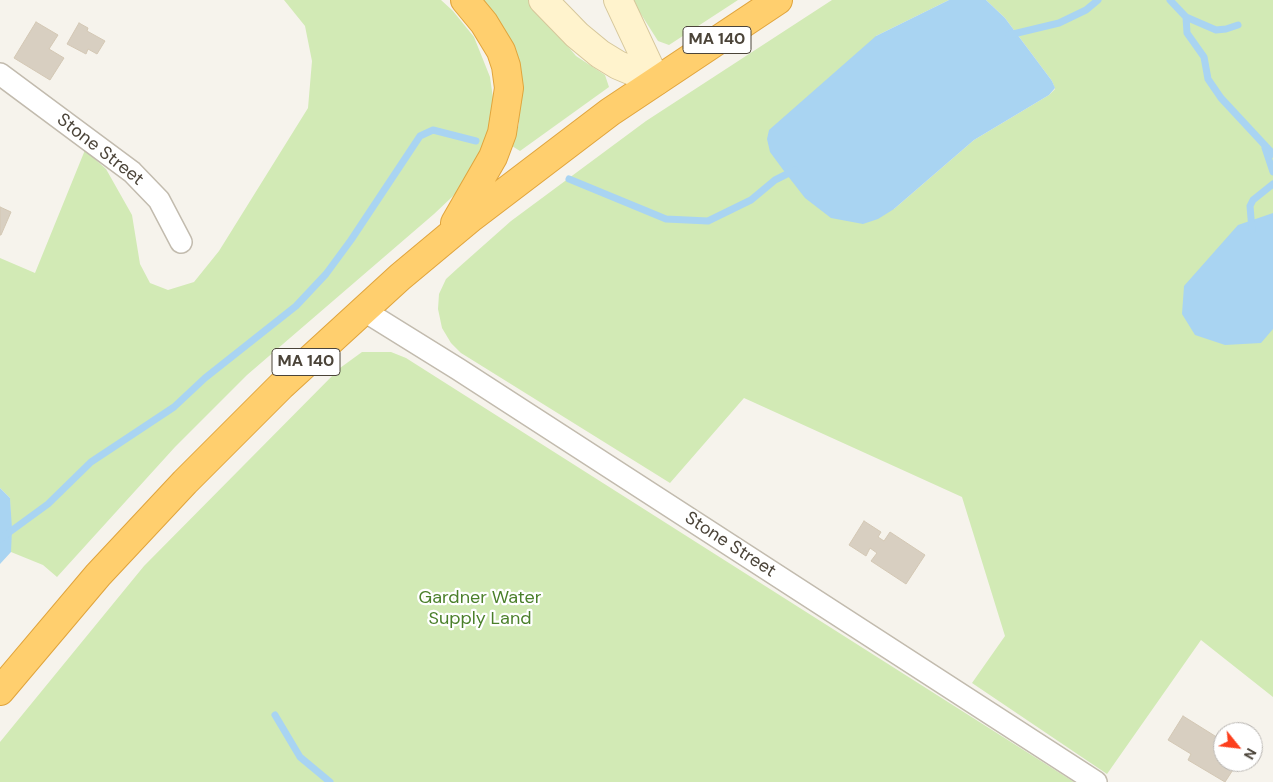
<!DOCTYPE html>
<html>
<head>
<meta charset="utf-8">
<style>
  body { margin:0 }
  #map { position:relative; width:1273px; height:782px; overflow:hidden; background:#f6f3ec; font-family:"DM Sans",sans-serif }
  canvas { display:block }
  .north { position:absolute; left:1213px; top:722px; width:50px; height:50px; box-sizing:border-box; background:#fff; border:1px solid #b7b4b0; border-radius:50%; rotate:119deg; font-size:14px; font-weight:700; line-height:20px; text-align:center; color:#4b4439 }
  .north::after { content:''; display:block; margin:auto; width:18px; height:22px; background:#fc3f1d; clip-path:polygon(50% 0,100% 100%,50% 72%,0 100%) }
</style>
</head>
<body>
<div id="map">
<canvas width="1273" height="782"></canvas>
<div class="north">N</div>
</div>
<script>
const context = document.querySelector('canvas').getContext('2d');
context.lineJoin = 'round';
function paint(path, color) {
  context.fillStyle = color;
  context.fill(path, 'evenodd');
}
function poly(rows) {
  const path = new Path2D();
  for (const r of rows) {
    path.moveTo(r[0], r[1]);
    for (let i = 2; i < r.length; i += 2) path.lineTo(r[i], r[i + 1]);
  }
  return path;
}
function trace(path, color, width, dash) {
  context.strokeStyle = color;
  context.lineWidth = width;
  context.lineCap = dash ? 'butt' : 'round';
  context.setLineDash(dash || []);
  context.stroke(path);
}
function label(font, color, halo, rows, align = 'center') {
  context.font = font + ' "DM Sans",sans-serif';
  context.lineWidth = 4.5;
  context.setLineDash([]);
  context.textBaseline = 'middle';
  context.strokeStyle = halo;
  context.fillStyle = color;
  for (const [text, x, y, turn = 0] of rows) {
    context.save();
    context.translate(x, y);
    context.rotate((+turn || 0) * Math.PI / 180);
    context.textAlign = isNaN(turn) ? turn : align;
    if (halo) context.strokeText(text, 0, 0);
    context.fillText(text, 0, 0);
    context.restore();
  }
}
const green = poly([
  [284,0,441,0,453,11,474,37,490,77,495,112,486,153,470,180,434,214,247,375,175,447,57,577,43,565,11,552,10,498,0,488,0,258,35,273,85,150,106,169,132,215,140,264,150,283,168,290,194,282,219,251,308,108,312,61,305,26],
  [480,0,529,0,576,56,605,75,609,87,520,151,512,146,519,124,519,92],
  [632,0,738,0,669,45,658,41],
  [832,0,949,0,876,36,894,209,974,140,1049,95,1055,89,1052,81,1005,18,986,0,1273,0,1273,697,1201,640,1107,774,972,683,1005,636,962,497,744,398,670,483,461,353,451,343,442,328,438,309,439,294,446,279,458,268,511,221,646,121],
  [362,352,391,352,406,358,1074,782,0,782,0,742,144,566,340,368]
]);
const water = poly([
  [949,0,986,0,1005,18,1052,81,1055,88,1049,95,974,140,894,209,878,219,863,224,831,218,805,198,784,171,770,152,767,139,769,130,876,36],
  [1273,213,1273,329,1261,343,1225,345,1195,335,1182,314,1184,286,1238,225],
  [0,488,10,498,12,529,11,552,0,564]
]);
const stream = poly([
  [1170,0,1186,17,1187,33,1204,57,1208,79,1221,98,1273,154],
  [1186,17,1216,30,1226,29,1238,25],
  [1009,35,1059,23,1086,10,1098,0],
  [1265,148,1273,172],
  [569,179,666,219,708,221,751,200,775,180,795,170],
  [1252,230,1250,206,1253,200,1273,184],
  [0,539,48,504,91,462,174,407,205,378,296,306,326,274,351,240,420,136,433,130,476,141],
  [275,715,300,757,330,782]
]);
const building = poly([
  [36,22,58,35,49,49,64,58,50,80,14,58,36,22],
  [79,23,88,28,87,31,105,41,97,54,88,49,86,54,67,44,79,23],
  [0,207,11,212,1,235,0,235,0,207],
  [864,521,881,532,878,537,884,541,890,532,925,555,906,584,871,561,877,553,870,548,866,556,849,545,864,521],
  [1183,716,1223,741,1223,762,1238,762,1225,782,1188,760,1191,754,1168,740,1183,716]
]);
const street = poly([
  [0,74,132,172,159,200,181,242],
  [363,310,458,369,1096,782]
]);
const secondary = poly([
  [543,0,577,35,600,54,618,65,656,81],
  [618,0,656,81]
]);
const highway = poly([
  [455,223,493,157,502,133,509,88,506,66,501,51,484,23,465,0],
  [0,691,98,575,185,482,281,386,400,277,472,217,610,112,778,0]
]);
const shields = [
  [717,40,68],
  [306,362,68]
];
const shieldNames = [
  ["MA 140",717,40],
  ["MA 140",306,362]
];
const streetNames = [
  ["Stone Street",100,150,38],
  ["Stone Street",730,545,33]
];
const parkNames = [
  ["Gardner Water",480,598],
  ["Supply Land",480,619]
];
paint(green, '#d2eab5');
paint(water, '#a9d4f2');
trace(stream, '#a9d4f2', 7);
paint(building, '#d8cfc1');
trace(building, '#d3c7b4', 1);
trace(street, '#c2bbae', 24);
trace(secondary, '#d6c79b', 30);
trace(highway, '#e0a43c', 30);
trace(street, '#fff', 21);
trace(secondary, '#fff3cd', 28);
trace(highway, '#ffcf6e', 28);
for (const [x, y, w] of shields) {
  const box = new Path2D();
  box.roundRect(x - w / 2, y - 13.5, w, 27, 4);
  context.fillStyle = '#fff';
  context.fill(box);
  trace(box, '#4b4439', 1);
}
label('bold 16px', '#4b4439', null, shieldNames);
label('18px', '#4b4439', '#fff', streetNames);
label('18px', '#4a7f2a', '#fff', parkNames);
</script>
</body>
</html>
